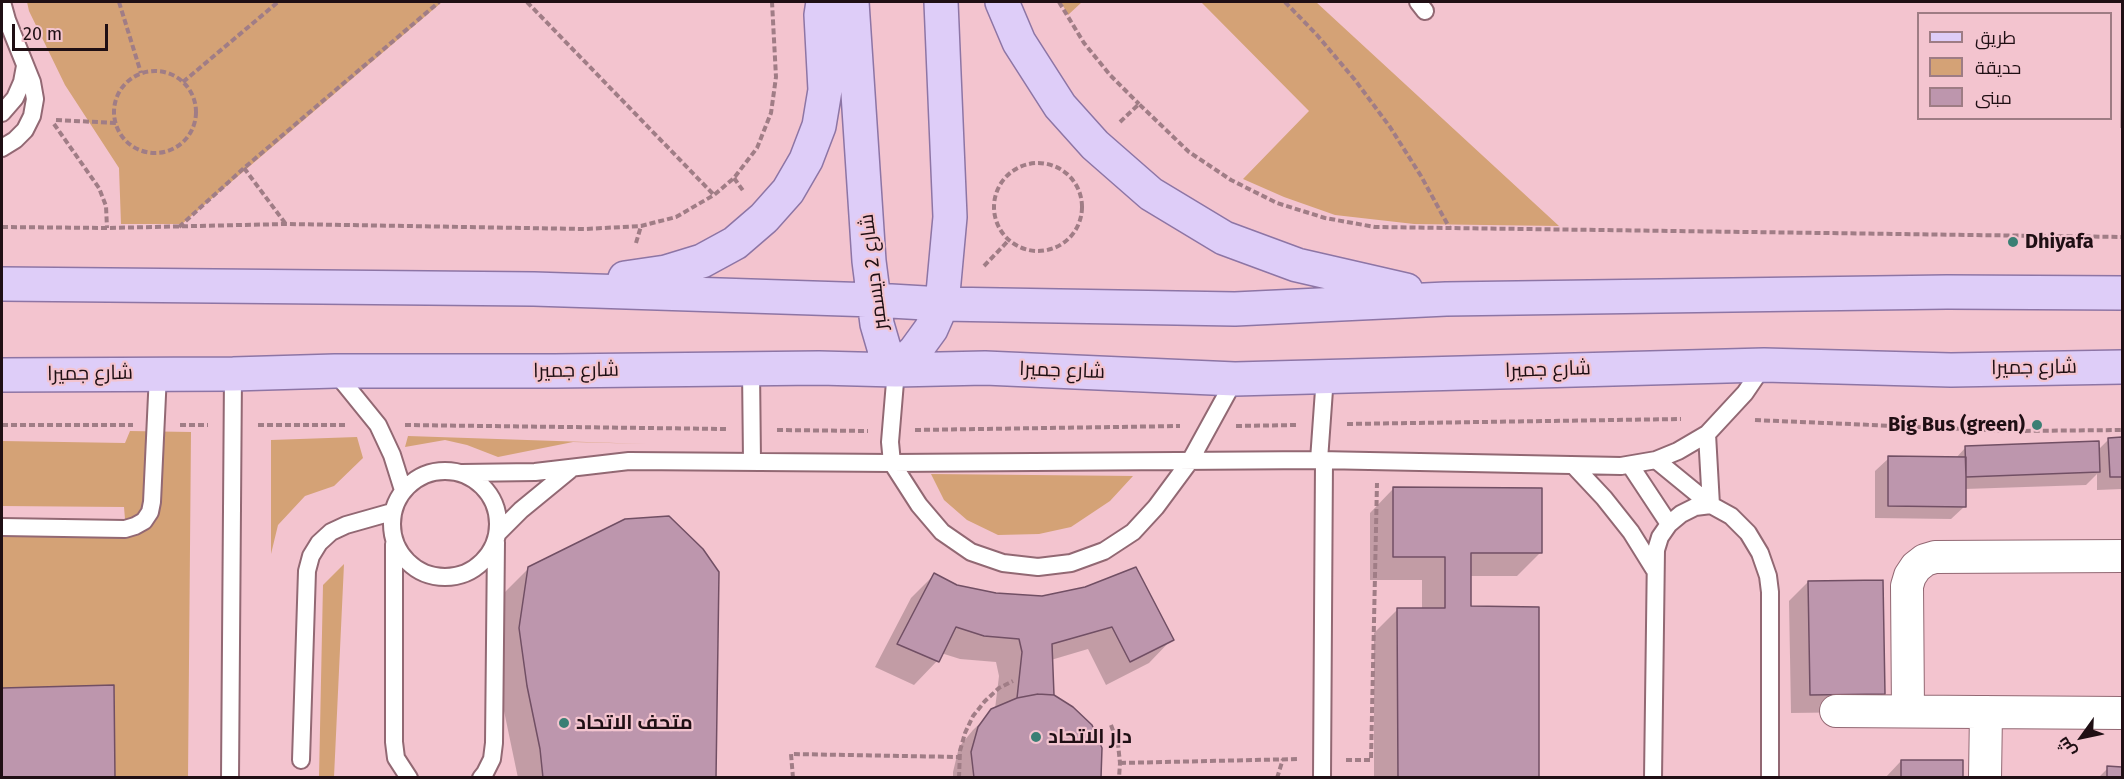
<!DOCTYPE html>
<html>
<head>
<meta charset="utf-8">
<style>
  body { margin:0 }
  #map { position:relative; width:2124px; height:779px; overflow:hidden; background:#f3c4cf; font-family:"Fira Sans",Cairo,sans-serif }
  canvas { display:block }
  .frame { position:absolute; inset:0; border:3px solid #1f0f14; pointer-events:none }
  .legend { position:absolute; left:1917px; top:12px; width:195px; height:108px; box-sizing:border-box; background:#f3c4cf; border:2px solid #9e7c84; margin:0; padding:8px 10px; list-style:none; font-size:18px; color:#1f0f14 }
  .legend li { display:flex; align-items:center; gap:12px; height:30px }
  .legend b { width:30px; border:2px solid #9e7c84 }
  .north { position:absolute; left:2052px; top:707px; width:60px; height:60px; -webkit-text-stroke:4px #f3c4cf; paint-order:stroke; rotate:237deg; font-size:16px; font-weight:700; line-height:24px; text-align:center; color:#1f0f14 }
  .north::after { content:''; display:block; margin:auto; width:21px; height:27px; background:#1f0f14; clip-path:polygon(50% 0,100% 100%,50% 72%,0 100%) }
  .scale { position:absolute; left:12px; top:24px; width:96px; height:27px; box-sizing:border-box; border:3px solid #1f0f14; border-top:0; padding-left:8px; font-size:18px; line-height:21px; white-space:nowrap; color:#1f0f14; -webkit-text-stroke:4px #f3c4cf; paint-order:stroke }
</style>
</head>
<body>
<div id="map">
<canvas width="2124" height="779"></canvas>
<div class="frame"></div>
<ul class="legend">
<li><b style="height:8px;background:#decdf8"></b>طريق</li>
<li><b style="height:16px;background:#d4a276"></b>حديقة</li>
<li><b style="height:16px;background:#bd96ad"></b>مبنى</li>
</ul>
<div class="north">ش</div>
<div class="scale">20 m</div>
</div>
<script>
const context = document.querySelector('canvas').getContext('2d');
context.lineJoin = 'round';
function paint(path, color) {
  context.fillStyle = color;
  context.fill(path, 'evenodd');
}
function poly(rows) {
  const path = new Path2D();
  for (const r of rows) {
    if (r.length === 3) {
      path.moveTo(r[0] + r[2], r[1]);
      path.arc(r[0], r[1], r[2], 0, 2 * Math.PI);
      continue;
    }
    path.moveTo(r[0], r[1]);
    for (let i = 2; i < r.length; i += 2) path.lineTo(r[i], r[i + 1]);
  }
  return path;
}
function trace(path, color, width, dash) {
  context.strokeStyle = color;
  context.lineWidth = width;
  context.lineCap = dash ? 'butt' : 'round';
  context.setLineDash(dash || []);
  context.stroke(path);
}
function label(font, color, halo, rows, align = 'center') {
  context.font = font + ' "Fira Sans",Cairo,sans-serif';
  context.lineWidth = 4.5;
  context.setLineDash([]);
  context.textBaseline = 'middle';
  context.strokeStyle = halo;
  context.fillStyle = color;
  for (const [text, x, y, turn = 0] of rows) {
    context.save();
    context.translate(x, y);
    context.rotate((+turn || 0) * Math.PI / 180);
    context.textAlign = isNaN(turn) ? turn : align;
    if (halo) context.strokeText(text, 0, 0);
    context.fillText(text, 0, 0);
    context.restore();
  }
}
const green = poly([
  [27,2,442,2,182,224,121,224,119,168,65,85,29,11],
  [1061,2,1082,2,1068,15],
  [1201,2,1316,2,1559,226,1414,224,1335,215,1284,197,1243,179,1309,111],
  [130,431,191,432,188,777,115,777,114,686,2,688,2,534,126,531,124,507,2,506,2,441,125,443],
  [408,436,646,444,573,442,498,457,467,445,445,440,405,447],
  [357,437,363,458,334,486,305,496,278,525,271,554,271,440],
  [931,474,1133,476,1110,501,1071,527,1039,534,998,535,967,520,944,500],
  [344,564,334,777,319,777,323,585]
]);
const shadow = poly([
  [2122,63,2122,128,2120,128,2121,65],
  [2109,439,2122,439,2122,489,2097,490,2097,474,2086,485,1965,489,1965,506,1951,519,1875,518,1875,471,1889,458,1955,459,1966,447,2098,450],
  [1393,489,1540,553,1517,576,1470,576,1470,608,1538,778,1374,778,1374,633,1398,609,1422,609,1422,580,1370,580,1370,513],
  [529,568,715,778,518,778,504,711,496,652,505,592],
  [934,575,956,586,1172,639,1149,663,1106,685,1088,649,1051,660,1053,696,1099,778,953,778,953,772,959,747,973,730,995,709,999,676,996,662,960,659,941,653,937,661,914,685,875,667,911,598],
  [1808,582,1884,693,1865,712,1791,713,1789,601],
  [113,687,113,778,2,778,2,690],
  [1901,761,1961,778,1885,778],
  [2108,768,2122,768,2122,778,2098,778]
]);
const building = poly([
  [2122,437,2122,477,2110,477,2108,438,2122,437],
  [2099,441,2100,472,1966,477,1965,446,2099,441],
  [1888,456,1966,457,1966,507,1888,506,1888,456],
  [1393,487,1542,488,1542,553,1471,553,1471,606,1539,607,1539,778,1398,778,1397,608,1445,608,1445,557,1393,557,1393,487],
  [669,516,703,549,719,572,716,778,543,778,540,749,527,686,519,628,528,567,625,519,669,516],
  [1136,567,1174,640,1130,662,1112,627,1052,644,1054,695,1038,694,1017,698,1022,652,1019,639,984,636,956,627,939,662,897,644,934,573,957,585,996,593,1042,596,1085,587,1136,567],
  [1883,580,1885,694,1810,695,1808,581,1883,580],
  [114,685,115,778,2,777,2,688,114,685],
  [1038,694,1054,695,1073,707,1092,725,1102,748,1101,778,974,778,971,752,978,727,991,709,1017,698,1038,694],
  [1901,760,1963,760,1963,778,1901,778,1901,760],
  [2107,766,2122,767,2122,778,2107,778,2107,766]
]);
const path = poly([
  [119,2,141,73],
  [527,2,714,195],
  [1059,2,1084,43,1110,75,1139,104],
  [1285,2,1317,35,1355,80,1390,127,1421,176,1449,227],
  [155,112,41],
  [183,82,278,2],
  [56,120,116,123],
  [1120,122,1139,104,1189,152,1231,180,1277,203,1325,218,1375,227,2122,237],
  [54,124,99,188,106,206,107,228],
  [1038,207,44],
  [244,168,285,223],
  [734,178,744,192],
  [2,227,107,228,286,224,585,229,641,226,676,217,714,195,734,178,757,148,771,113,776,77,772,2],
  [179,227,244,168,439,2],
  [636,243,641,226],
  [984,266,1008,241],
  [1755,420,2012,431,2122,430],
  [1347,424,1681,419],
  [2,425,133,425],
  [180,425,208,425],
  [258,425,346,425],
  [405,425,727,429],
  [1236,426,1297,425],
  [777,430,868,431],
  [915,430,1180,426],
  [1111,725,1118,744,1120,763,1119,778],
  [1346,760,1371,760,1377,483],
  [1120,763,1299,759],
  [793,778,791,754,959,757],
  [959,778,960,751,965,733,973,716,985,701,999,688,1013,681],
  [1277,778,1283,759]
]);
const lane = poly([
  [2,2,7,20,32,82,35,99,32,116,25,130,15,140,2,148],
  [1418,2,1425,11],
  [2,113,15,98,22,82,25,66],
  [751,369,752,461],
  [896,370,890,442,892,463,919,505,942,532,971,552,1003,563,1038,567,1071,563,1104,551,1133,532,1156,507,1190,461,1235,379],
  [335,372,378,425,392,455,403,490],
  [1707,434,1711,505,1731,516,1748,533,1760,553,1768,576,1770,592,1770,778],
  [1319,460,1325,376],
  [1656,460,1711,505],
  [1630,465,1669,524],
  [1574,466,1604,498,1631,532,1654,569],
  [445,524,53],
  [462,473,535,472,629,461,892,463,1319,460,1621,466,1656,460,1678,451,1707,434,1745,393,1764,365],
  [2,527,125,529,135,526,144,521,150,512,152,502,158,374],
  [498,533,521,510,571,469],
  [394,544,394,742,396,758,409,778],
  [301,760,307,571,311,556,319,543,331,532,346,525,392,512],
  [230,778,233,374],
  [481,778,485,773,492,759,494,743,496,542],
  [1322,778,1324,461],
  [1653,778,1656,550,1660,537,1669,524,1681,514,1695,507,1711,505]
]);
const street = poly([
  [1836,711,2122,713],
  [1908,711,1907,586,1910,576,1916,567,1925,560,1935,557,2122,556],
  [1985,778,1986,712]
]);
const primary = poly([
  [852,2,869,261,877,324,884,348,896,370],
  [1002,2,1019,42,1060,106,1095,145,1151,194,1224,238,1297,265,1406,290],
  [625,278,666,272,702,261,735,243,764,218,788,191,806,160,819,126,825,90,821,15,823,2],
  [2,284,534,289,874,300,942,304,1235,309,1446,299,1947,292,2122,293],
  [896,370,915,351,931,329,942,304,950,217,941,2],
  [2,375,233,374,335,371,555,371,819,368,896,370,985,368,1235,379,1764,365,1951,370,2122,367]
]);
const markers = [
  [2013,242,6,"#3a7f74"],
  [2037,425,6,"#3a7f74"],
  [564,723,6,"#3a7f74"],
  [1036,737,6,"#3a7f74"]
];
const poiNames = [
  ["Dhiyafa",2025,242],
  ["Big Bus (green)",2025,425,"right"],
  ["متحف الاتحاد",576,723],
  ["دار الاتحاد",1048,737]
];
const streetNames = [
  ["شارع 2 ديسمبر",874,272,-97],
  ["شارع جميرا",2034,368,-1],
  ["شارع جميرا",1548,370,-2],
  ["شارع جميرا",576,371,-1],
  ["شارع جميرا",1062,371,2],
  ["شارع جميرا",90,374,-1]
];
paint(green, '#d4a276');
paint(shadow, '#0003');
paint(building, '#bd96ad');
trace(building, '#714f64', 1.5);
trace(lane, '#926873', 20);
trace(street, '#926873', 34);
trace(primary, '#8d75a5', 36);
trace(path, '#a07d86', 4, [6, 3]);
trace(lane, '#fff', 16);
trace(street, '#fff', 32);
trace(primary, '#decdf8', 33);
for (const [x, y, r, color] of markers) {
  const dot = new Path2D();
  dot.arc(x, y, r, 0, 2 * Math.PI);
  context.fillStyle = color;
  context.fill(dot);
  trace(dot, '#f3c4cf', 2);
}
label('bold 20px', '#1f0f14', '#f3c4cf', poiNames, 'left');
label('20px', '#1f0f14', '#f3c4cf', streetNames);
</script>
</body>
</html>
